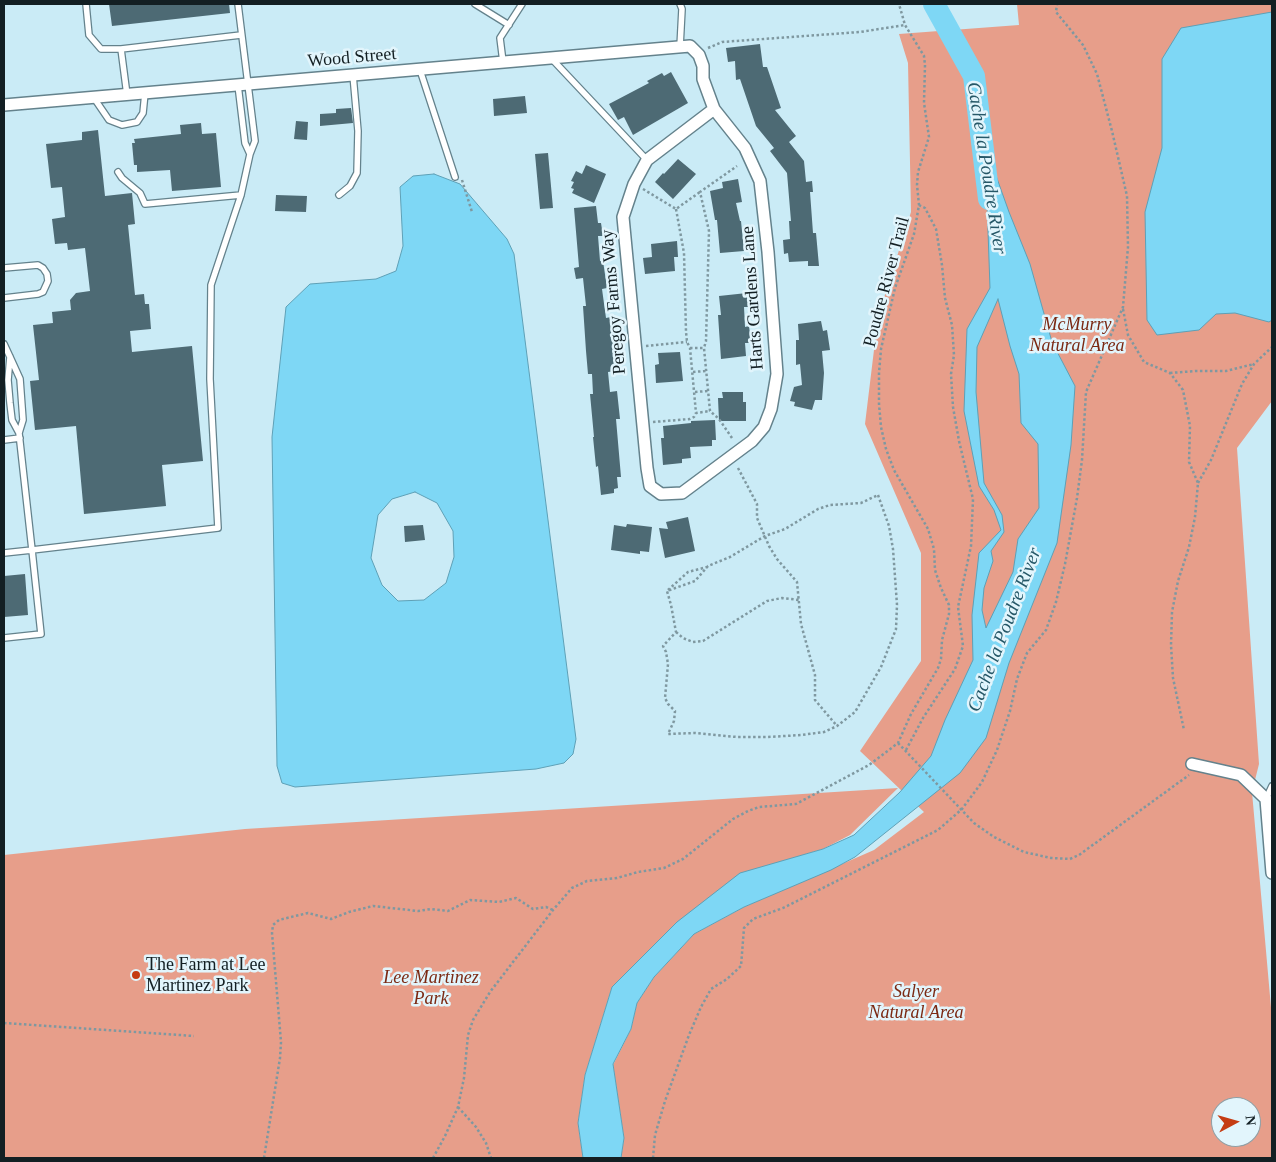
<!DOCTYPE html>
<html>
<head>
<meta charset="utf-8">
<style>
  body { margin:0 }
  #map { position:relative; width:1276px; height:1162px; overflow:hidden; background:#caebf6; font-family:Georgia,serif }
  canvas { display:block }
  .frame { position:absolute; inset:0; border:5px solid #131f23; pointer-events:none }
  .north { position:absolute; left:1211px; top:1097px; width:50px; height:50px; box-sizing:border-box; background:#e2f5fc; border:1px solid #8f9fa5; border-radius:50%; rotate:84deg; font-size:14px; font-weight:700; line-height:20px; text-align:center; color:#131f23 }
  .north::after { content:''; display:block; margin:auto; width:18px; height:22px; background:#c53c13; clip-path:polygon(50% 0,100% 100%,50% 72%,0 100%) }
</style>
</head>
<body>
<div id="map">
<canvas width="1276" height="1162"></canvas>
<div class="frame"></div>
<div class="north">N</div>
</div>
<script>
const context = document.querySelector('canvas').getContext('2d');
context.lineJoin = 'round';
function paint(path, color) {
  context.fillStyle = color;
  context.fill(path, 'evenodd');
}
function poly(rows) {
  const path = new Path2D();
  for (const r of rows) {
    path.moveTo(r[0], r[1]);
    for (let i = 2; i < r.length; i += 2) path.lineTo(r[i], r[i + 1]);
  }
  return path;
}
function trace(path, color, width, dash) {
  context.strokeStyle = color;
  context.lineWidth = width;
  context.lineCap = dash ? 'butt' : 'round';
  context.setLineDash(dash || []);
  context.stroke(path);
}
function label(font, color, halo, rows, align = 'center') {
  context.font = font + ' Georgia,serif';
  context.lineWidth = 5;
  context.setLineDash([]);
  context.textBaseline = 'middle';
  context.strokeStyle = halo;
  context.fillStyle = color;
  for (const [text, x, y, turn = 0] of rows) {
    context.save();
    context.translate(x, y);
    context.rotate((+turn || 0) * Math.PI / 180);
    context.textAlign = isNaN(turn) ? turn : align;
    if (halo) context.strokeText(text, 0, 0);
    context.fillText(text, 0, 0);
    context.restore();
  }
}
const green = poly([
  [1017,4,1272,4,1272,401,1237,448,1259,764,1252,792,1272,1019,1272,1158,621,1158,624,1138,613,1065,631,1029,637,1003,654,977,694,934,744,907,874,850,924,812,860,751,921,661,921,553,865,424,878,317,911,212,908,63,899,34,1019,25],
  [1221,1107,1251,1107,1251,1137,1221,1137],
  [898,788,850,835,823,849,740,874,612,987,585,1075,578,1123,583,1158,4,1158,4,855,245,829]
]);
const water = poly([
  [1272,12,1272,320,1269,322,1235,313,1216,314,1199,330,1157,335,1147,320,1145,212,1162,148,1162,59,1181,28,1272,12],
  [985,145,1009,212,1030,264,1052,342,1075,386,1071,445,1057,543,1009,663,986,738,960,773,855,857,831,870,744,907,694,934,654,977,637,1003,631,1029,613,1064,624,1138,621,1158,583,1158,578,1123,585,1075,612,987,677,922,740,873,823,849,854,835,900,792,931,756,945,720,973,660,972,615,979,553,1001,530,994,510,979,486,964,411,967,329,990,288,985,145],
  [998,299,1010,346,1019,374,1021,423,1038,444,1039,508,1018,539,1013,572,986,628,982,610,984,588,993,561,991,551,1004,532,1002,515,984,483,976,392,977,347,998,299],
  [434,174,460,184,507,239,514,254,576,739,573,754,564,763,536,769,295,787,282,783,277,766,272,437,286,307,310,284,376,279,396,271,403,246,400,187,413,176,434,174],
  [415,492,437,503,453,531,454,557,446,583,424,600,398,601,382,585,371,558,378,515,392,499,415,492]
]);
const river = poly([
  [934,4,974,76,989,199]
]);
const building = poly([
  [109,4,229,4,230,13,112,26],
  [760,44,763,67,767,67,781,108,775,110,796,136,789,142,804,161,806,182,812,181,813,192,810,192,813,233,816,233,819,266,808,266,808,261,789,262,788,253,784,254,783,240,790,239,789,221,791,221,787,173,770,151,774,148,756,126,740,79,736,80,735,61,728,62,726,48],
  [671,72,688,103,633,135,624,117,618,120,609,104,649,83,647,81,662,73,664,76],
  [525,96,527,113,494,116,493,99],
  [351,108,353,123,320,126,320,114,336,113,336,109],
  [296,121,308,122,307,140,294,139],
  [201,123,202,134,216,133,221,187,172,191,170,170,137,172,137,165,134,165,132,143,135,143,134,139,181,134,180,125],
  [98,130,105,196,132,193,135,224,128,225,135,295,144,294,145,304,149,304,151,329,130,331,132,352,192,346,203,461,162,465,166,506,84,514,76,426,35,430,30,381,39,380,33,325,53,323,52,312,71,310,70,300,76,293,90,291,85,248,68,250,67,243,55,244,52,219,65,217,62,187,51,188,46,144,82,140,82,132],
  [548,153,553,208,540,209,535,154],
  [678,159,696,174,673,199,655,182,663,173,664,174],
  [586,165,606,174,594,203,572,193,574,189,571,188,574,182,571,181,576,171,582,174],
  [738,179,742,202,736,203,740,221,741,221,744,251,720,253,717,220,715,220,710,191,723,188,722,182],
  [276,195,307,196,306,212,275,211],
  [596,206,598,223,601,223,603,236,598,236,600,261,603,261,607,288,602,289,606,318,611,317,615,371,608,372,610,392,617,391,620,419,616,419,621,477,617,477,618,488,614,489,614,493,601,495,598,466,596,467,593,437,594,437,590,394,593,394,592,374,588,374,586,351,583,306,586,306,583,278,576,279,574,268,579,267,574,208],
  [677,241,678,257,674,257,675,271,645,274,643,258,652,257,651,244],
  [747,293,748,307,744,307,745,327,749,326,751,343,745,343,746,356,721,359,718,315,721,315,719,296],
  [821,321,823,331,827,330,830,350,822,351,824,373,822,400,815,400,812,410,794,406,795,402,790,401,794,387,802,385,800,364,796,365,796,340,799,340,798,324],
  [680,352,683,381,656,383,655,365,659,364,658,353],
  [722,392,743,392,743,402,746,402,746,421,719,421,718,398,723,398],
  [715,420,716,440,712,440,712,446,690,447,691,458,682,459,682,463,663,465,661,438,664,438,663,426,691,423,691,421],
  [688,517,695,551,665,558,659,528,668,529,666,522],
  [627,524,652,527,649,552,640,551,640,554,611,550,614,525,626,527],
  [423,525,425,540,405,542,404,526],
  [25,574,28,615,4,617,4,576]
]);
const path = poly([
  [708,48,722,42,860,32,905,25],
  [462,180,472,212],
  [643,189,676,209,700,192],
  [676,209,684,253,686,332,687,342,690,348,696,413,710,411],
  [1123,309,1128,335,1144,362,1170,373,1183,390,1190,426,1189,462,1198,483,1195,517,1189,547,1178,581,1172,612,1171,645,1173,678,1184,730],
  [646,346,687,342],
  [690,348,704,348],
  [693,372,706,371],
  [1170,373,1196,371,1226,371,1254,364],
  [695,392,708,391],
  [653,422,690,419,694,417,696,413],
  [732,438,719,419,710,411,704,348,706,341,709,231,700,192,737,166],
  [738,468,757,504,757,518,769,546,777,559,797,582,801,624,815,675,815,700,837,726],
  [1198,483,1211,460,1242,384,1254,364,1272,347],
  [878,495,889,526,893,549,897,605,896,629,881,667,855,712,837,726,824,732,801,735,768,737,737,737,695,733,668,734,674,721,675,711,668,704,665,698,668,664,666,652,663,646,676,632,671,605,667,591,695,581,708,566,730,557,765,536,785,529,818,509,830,505,861,503,878,495],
  [668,590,688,572,707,567],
  [676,632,683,638,693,642,703,641,767,601,782,598,799,600],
  [898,743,974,823,994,837,1024,852,1051,858,1070,859,1079,855,1189,775],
  [906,750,923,718,955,669,963,646,958,607,971,546,973,499,959,441,953,407,951,374,954,355,952,325,945,298,942,265,936,229,925,208,919,205],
  [4,1023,194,1036],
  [458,1107,476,1127,486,1143,491,1158],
  [264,1158,280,1058,281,1042,272,933,273,925,279,920,291,917,308,913,331,919,349,912,373,906,418,911,431,909,448,911,470,900,499,902,516,898,533,909,546,907,553,910],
  [433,1158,445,1136,458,1107,464,1078,468,1035,473,1020,490,992,553,910,572,888,587,881,617,878,638,872,664,868,683,859,733,819,748,811,759,807,796,804,869,765,898,743,911,714,938,668,941,659,942,640,949,614,949,605,941,588,935,570,934,549,928,529,894,470,886,449,881,427,879,404,879,373,881,349,895,288,914,234,919,205,917,185,918,172,929,137,924,103,925,65,924,56,905,25,899,4],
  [653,1158,655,1135,665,1101,689,1035,701,1007,711,989,727,979,741,966,744,928,753,919,783,908,938,830,962,809,982,782,997,750,1010,711,1017,679,1027,653,1046,630,1056,602,1065,564,1077,498,1082,460,1086,392,1123,307,1128,247,1127,196,1112,131,1097,74,1083,45,1056,12,1057,4]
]);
const service = poly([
  [86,4,89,35,101,49,121,49,127,95],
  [475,4,509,25],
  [680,47,682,9,680,4],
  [121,49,241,35],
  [551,58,647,160],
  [503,62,500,38,522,4],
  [420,70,455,177],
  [238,85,245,143,250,154,255,141,238,4],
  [94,98,109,120,122,125,137,122,143,113,145,93],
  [118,172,122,178,140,193,145,204,241,195],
  [339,195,350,186,357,173,358,131,353,75],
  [4,268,38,265,43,268,47,274,48,281,43,292,38,294,4,298],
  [4,344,10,357],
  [10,357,20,379,23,420,19,433,12,420,10,403,8,380,10,357],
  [19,433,32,550,218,528,210,379,211,285,241,195,250,154],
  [4,440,20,438],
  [4,553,32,550,41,634,4,638],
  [1266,799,1272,786]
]);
const minor = poly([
  [4,105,690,46,699,55,703,66,703,79,714,109,745,148,760,181,768,252,777,374,771,409,764,427,752,441,682,493,661,494,650,486,647,468,623,217,634,184,647,160,714,109],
  [1192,764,1241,775,1266,799,1272,873]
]);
const markers = [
  [136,975,5,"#c53c13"]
];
const streetNames = [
  ["Wood Street",352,58,-5],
  ["Poudre River Trail",887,282,-75],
  ["Harts Gardens Lane",753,298,-94],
  ["Peregoy Farms Way",614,302,-95]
];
const parkNames = [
  ["McMurry",1077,325],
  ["Natural Area",1077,346],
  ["Lee Martinez",431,978],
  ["Park",431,999],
  ["Salyer",916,992],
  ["Natural Area",916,1013]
];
const poiNames = [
  ["The Farm at Lee",146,965],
  ["Martinez Park",146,986]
];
const waterNames = [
  ["Cache la Poudre River",986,168,81],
  ["Cache la Poudre River",1005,630,-69]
];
paint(green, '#e79e8a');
paint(water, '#7ed7f5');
trace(water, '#5ea0b6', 1);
trace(river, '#7ed7f5', 22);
paint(building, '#4d6a74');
trace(service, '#64828c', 8);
trace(minor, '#64828c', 14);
trace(path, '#7f98a0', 2.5, [2.5, 2.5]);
trace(service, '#fff', 5.5);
trace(minor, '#fff', 11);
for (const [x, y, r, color] of markers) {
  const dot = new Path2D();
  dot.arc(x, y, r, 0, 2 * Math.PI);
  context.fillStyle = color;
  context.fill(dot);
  trace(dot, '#e2f5fc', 2);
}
label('18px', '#131f23', '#e2f5fc', streetNames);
label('italic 18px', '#7b2913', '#e2f5fc', parkNames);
label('18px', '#131f23', '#e2f5fc', poiNames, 'left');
label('italic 19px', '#265868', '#e2f5fc', waterNames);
</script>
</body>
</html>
